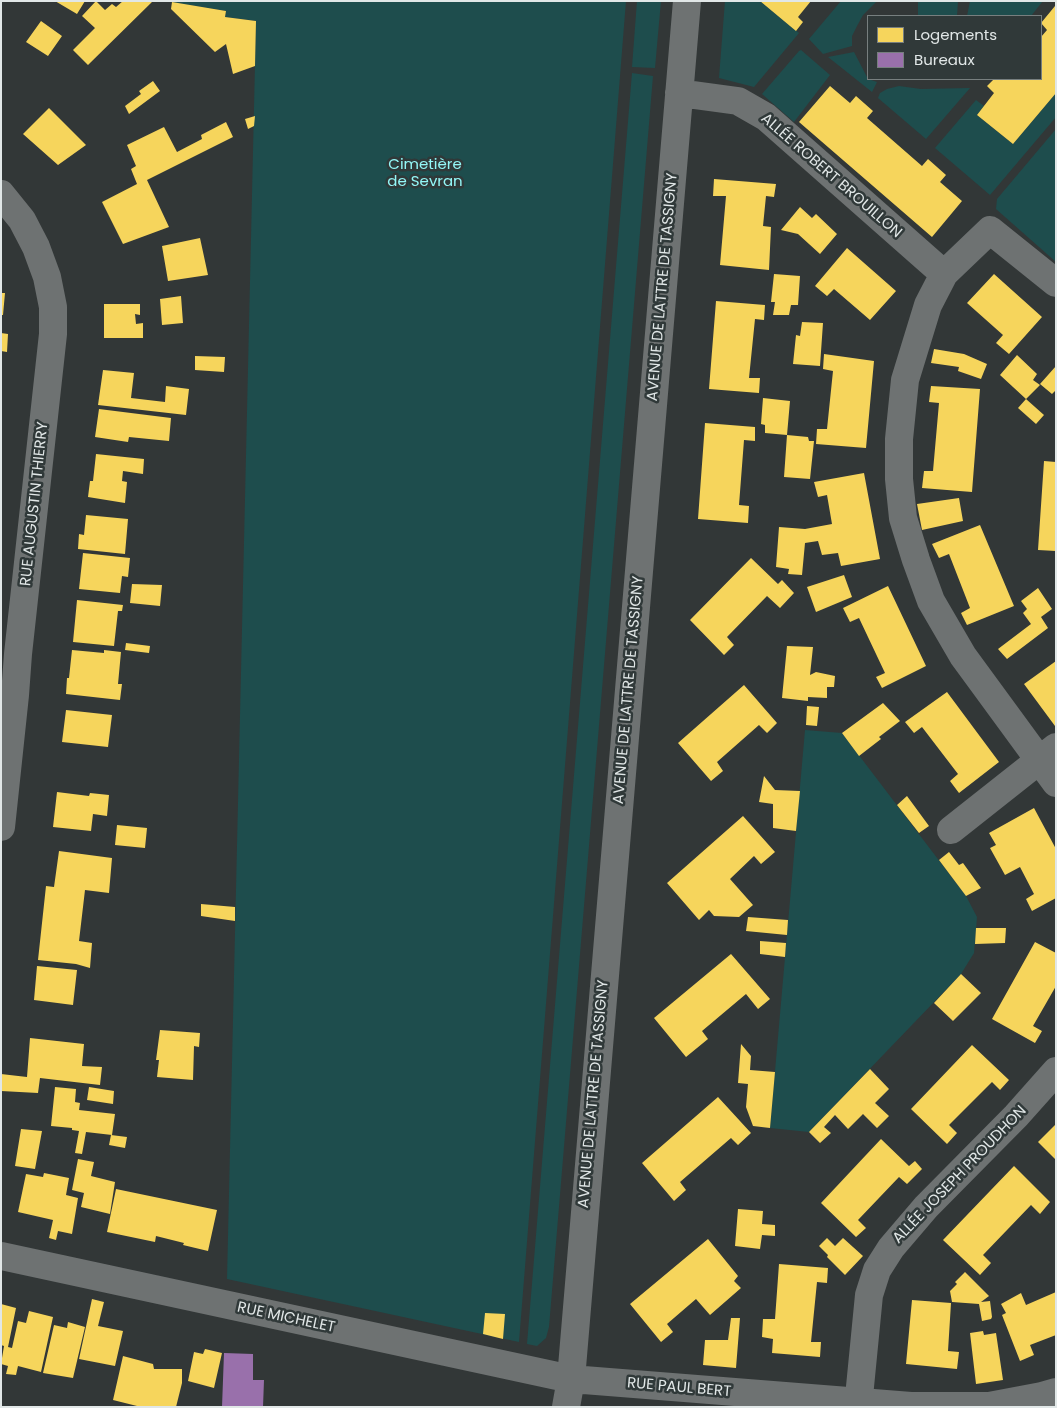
<!DOCTYPE html>
<html>
<head>
<meta charset="utf-8">
<style>
  body { margin:0 }
  #map { position:relative; width:1057px; height:1408px; overflow:hidden; background:#323737; font-family:Poppins,sans-serif }
  canvas { display:block }
  .frame { position:absolute; inset:0; border:2px solid #e1e7e7; pointer-events:none }
  .legend { position:absolute; left:867px; top:15px; width:175px; height:65px; box-sizing:border-box; background:#303939; border:1px solid #777f7f; margin:0; padding:6px 9px; list-style:none; font-size:15px; color:#e1e7e7 }
  .legend li { display:flex; align-items:center; gap:10px; height:25px }
  .legend b { width:25px; border:1px solid #777f7f }
</style>
</head>
<body>
<div id="map">
<canvas width="1057" height="1408"></canvas>
<div class="frame"></div>
<ul class="legend">
<li><b style="height:14px;background:#f6d55c"></b>Logements</li>
<li><b style="height:14px;background:#9970ab"></b>Bureaux</li>
</ul>
</div>
<script>
const context = document.querySelector('canvas').getContext('2d');
context.lineJoin = 'round';
function paint(path, color) {
  context.fillStyle = color;
  context.fill(path, 'evenodd');
}
function poly(rows) {
  const path = new Path2D();
  for (const r of rows) {
    path.moveTo(r[0], r[1]);
    for (let i = 2; i < r.length; i += 2) path.lineTo(r[i], r[i + 1]);
  }
  return path;
}
function trace(path, color, width, dash) {
  context.strokeStyle = color;
  context.lineWidth = width;
  context.lineCap = dash ? 'butt' : 'round';
  context.setLineDash(dash || []);
  context.stroke(path);
}
function label(font, color, halo, rows, align = 'center') {
  context.font = font + ' Poppins,sans-serif';
  context.lineWidth = 5;
  context.setLineDash([]);
  context.textBaseline = 'middle';
  context.strokeStyle = halo;
  context.fillStyle = color;
  for (const [text, x, y, turn = 0] of rows) {
    context.save();
    context.translate(x, y);
    context.rotate((+turn || 0) * Math.PI / 180);
    context.textAlign = isNaN(turn) ? turn : align;
    if (halo) context.strokeText(text, 0, 0);
    context.fillText(text, 0, 0);
    context.restore();
  }
}
const green = poly([
  [164,1,626,1,519,1342,227,1279,256,21,225,17,226,11],
  [637,1,661,1,655,68,632,67],
  [725,1,760,1,799,33,754,87,719,78],
  [841,1,877,1,863,15,857,26,852,36,852,46,823,54,809,39],
  [918,1,958,1,957,16,918,16],
  [970,1,1043,1,1031,16,967,16],
  [801,50,830,75,794,122,762,94,799,51],
  [854,52,868,79,877,82,872,92,828,57],
  [632,73,653,76,549,1327,546,1338,537,1346,527,1344],
  [899,86,921,89,970,88,926,139,878,98,880,93,887,89],
  [1056,93,1056,117,990,195,935,148,976,100,984,106,977,115,1013,144],
  [1056,129,1056,262,996,209,997,199],
  [805,730,842,733,966,896,977,917,974,953,961,974,809,1132,770,1128]
]);
const homes = poly([
  [55,1,85,1,77,14],
  [96,1,105,10,112,4,116,7,123,1,153,1,88,65,73,50,95,28,82,16],
  [760,1,811,1,798,17,803,22,796,31],
  [172,2,226,11,225,17,256,21,255,66,233,74,226,44,215,52,171,9],
  [1055,6,1056,93,1013,144,977,115,994,93,987,86,994,79,1041,79,1041,37,1047,30,1041,23],
  [41,21,62,36,48,56,26,42],
  [153,81,160,91,129,114,125,106,141,94,139,91],
  [830,86,850,103,856,96,873,111,867,118,922,166,928,159,946,175,940,182,962,201,932,237,799,122],
  [49,108,86,145,58,165,23,134],
  [255,116,254,126,248,129,245,119],
  [226,122,233,137,147,180,169,227,123,244,102,202,137,184,131,169,136,166,127,145,164,127,177,152,202,139,201,135],
  [714,179,776,184,774,197,766,196,763,226,771,227,769,270,720,265,726,196,713,196],
  [800,207,812,218,816,214,837,234,820,254,798,234,781,230],
  [200,238,208,275,168,281,162,246],
  [847,248,896,291,870,320,834,289,827,296,815,286],
  [774,274,800,276,798,305,791,305,789,315,773,315,775,302,771,302],
  [994,274,1042,317,1009,354,996,343,1003,335,967,303],
  [1,293,5,293,3,315,1,315],
  [181,296,183,323,162,325,160,299],
  [716,301,765,305,764,320,755,319,749,378,760,378,759,393,709,389],
  [104,304,140,304,140,315,135,314,136,324,143,323,143,338,104,338],
  [802,322,823,323,820,366,793,364,796,335,800,336],
  [1,333,8,334,7,352,1,351],
  [934,349,964,354,987,364,981,379,958,371,959,367,931,363],
  [824,354,874,361,866,448,816,444,817,429,827,429,833,371,823,369],
  [1017,355,1037,374,1033,380,1040,385,1026,399,1000,375],
  [195,356,225,357,224,372,195,370],
  [1056,366,1056,390,1052,394,1040,384],
  [103,370,134,373,131,398,165,402,166,386,189,389,186,415,98,405],
  [931,386,980,389,972,492,922,488,924,471,933,471,939,403,929,402],
  [763,398,790,401,787,435,765,433,765,425,761,424],
  [1026,399,1044,415,1036,424,1018,408],
  [99,409,171,418,169,441,129,437,128,442,95,437],
  [705,423,755,427,755,441,744,440,739,505,749,506,748,523,698,519],
  [787,435,808,437,809,441,814,441,810,479,784,477],
  [96,454,144,459,143,474,123,471,122,481,127,482,125,503,88,497,90,481,93,481],
  [1044,461,1056,462,1056,551,1038,550],
  [864,473,880,559,841,566,838,553,822,555,818,541,805,543,802,575,788,574,789,569,776,567,779,527,805,529,832,524,827,495,818,497,814,482],
  [959,498,963,521,922,530,917,504],
  [86,515,128,519,125,554,78,549,79,534,84,535],
  [980,525,1014,606,967,625,961,613,970,608,949,554,939,558,932,544],
  [83,553,130,558,128,577,122,576,120,593,79,589],
  [751,558,778,584,782,580,794,593,780,608,767,596,727,637,734,645,724,655,690,620],
  [844,575,852,597,816,612,807,587],
  [132,584,162,585,160,606,130,603],
  [888,586,926,666,882,688,876,677,885,673,859,618,850,622,843,608],
  [1038,588,1052,609,1041,617,1048,628,1007,659,998,649,1031,624,1023,613,1027,609,1021,601],
  [77,600,123,605,122,611,118,611,114,646,73,642],
  [126,643,150,646,149,653,125,650],
  [787,646,813,647,810,675,816,672,835,676,834,687,827,687,827,698,808,697,808,701,782,698],
  [72,650,104,653,104,650,121,652,118,684,122,684,120,700,66,694,67,678,69,678],
  [1056,661,1056,725,1055,726,1024,684],
  [744,685,777,723,767,733,759,725,717,762,723,771,711,781,678,743],
  [947,692,999,762,959,793,950,781,958,774,922,727,914,733,905,722],
  [883,703,900,721,879,737,881,739,859,756,842,733],
  [807,706,819,707,817,726,806,725],
  [66,710,112,715,108,747,62,742],
  [764,776,775,790,800,791,796,831,773,828,773,804,759,802],
  [57,792,89,796,90,793,109,795,107,816,93,814,91,831,53,827],
  [907,796,929,826,919,833,897,805],
  [1034,808,1056,849,1056,898,1032,911,1026,899,1034,894,1020,867,1005,875,990,848,996,845,989,833],
  [743,816,775,852,761,864,754,856,730,879,753,905,739,917,714,916,709,910,699,920,667,883],
  [117,825,147,828,145,848,115,845],
  [59,851,112,858,109,893,85,890,79,941,92,943,90,968,76,964,38,960,46,886,54,887],
  [949,852,959,865,963,863,981,888,966,896,939,860],
  [201,904,235,907,235,921,201,916],
  [748,917,788,920,787,935,746,931],
  [976,928,1006,928,1005,943,975,944],
  [760,941,786,943,785,957,760,954],
  [1035,942,1056,953,1056,986,1033,1026,1042,1031,1035,1043,992,1019],
  [731,954,770,999,758,1009,746,994,702,1031,708,1039,686,1057,654,1018],
  [37,966,77,970,73,1005,34,1000],
  [961,974,981,993,953,1021,934,1003],
  [160,1030,200,1033,199,1047,194,1046,193,1080,157,1077,159,1060,156,1060],
  [30,1038,84,1044,82,1066,102,1067,100,1085,40,1078,38,1093,1,1091,1,1074,27,1077],
  [741,1044,751,1056,750,1070,775,1072,770,1128,753,1126,746,1107,748,1084,738,1083],
  [972,1045,1009,1080,1000,1090,992,1082,949,1125,957,1133,947,1144,911,1109],
  [870,1069,889,1089,875,1103,889,1116,877,1128,863,1114,848,1129,835,1115,824,1127,831,1133,820,1143,809,1132],
  [55,1087,76,1089,75,1102,80,1103,79,1110,115,1114,112,1135,86,1132,82,1154,75,1153,79,1131,72,1130,72,1128,51,1126],
  [89,1087,114,1091,113,1104,87,1100],
  [718,1097,751,1133,738,1145,731,1138,680,1182,686,1190,674,1201,642,1163],
  [1056,1124,1056,1160,1038,1142],
  [21,1129,42,1131,35,1169,15,1166],
  [111,1135,127,1137,125,1148,109,1145],
  [881,1139,909,1166,915,1161,922,1169,907,1184,899,1177,858,1220,866,1228,856,1237,821,1203],
  [78,1159,94,1162,91,1176,115,1182,110,1214,81,1207,84,1193,72,1190],
  [1014,1166,1050,1202,1040,1214,1031,1205,983,1255,991,1263,980,1275,943,1240],
  [44,1173,69,1178,66,1195,78,1198,72,1234,58,1231,56,1240,49,1238,53,1220,18,1212,26,1174,43,1177],
  [116,1189,217,1210,208,1251,183,1245,184,1243,156,1236,155,1242,107,1232],
  [738,1209,763,1211,762,1224,775,1225,775,1236,762,1235,760,1249,735,1246],
  [827,1238,835,1246,843,1238,863,1256,845,1275,827,1257,828,1255,819,1246],
  [708,1239,738,1276,734,1281,741,1288,710,1315,696,1299,667,1324,673,1332,661,1342,630,1304],
  [779,1264,828,1268,827,1283,817,1282,811,1342,821,1342,820,1357,772,1353,773,1339,762,1337,763,1319,775,1319],
  [965,1272,989,1296,981,1302,990,1301,992,1317,991,1319,982,1321,979,1304,952,1302,950,1291,957,1284,955,1282],
  [1056,1292,1056,1335,1030,1345,1034,1355,1020,1361,1002,1315,1006,1313,1001,1304,1021,1293,1026,1305],
  [92,1299,104,1302,98,1326,123,1331,115,1366,79,1359],
  [912,1300,951,1303,948,1351,959,1352,957,1369,906,1364],
  [1,1304,16,1308,8,1347,12,1348,18,1321,26,1323,29,1311,53,1317,41,1372,18,1366,16,1375,6,1374,8,1366,1,1364,4,1346,1,1345],
  [485,1313,505,1314,503,1339,483,1334],
  [731,1318,740,1318,736,1368,703,1365,705,1340,728,1340],
  [68,1322,85,1327,73,1378,43,1373,54,1325,67,1328],
  [983,1331,984,1335,996,1333,1003,1380,976,1384,970,1333],
  [205,1349,222,1353,214,1388,188,1381,194,1352,203,1354],
  [123,1356,153,1364,154,1369,182,1369,182,1383,176,1407,141,1407,113,1400]
]);
const offices = poly([
  [224,1353,253,1354,253,1380,264,1380,263,1407,222,1407]
]);
const street = poly([
  [679,93,738,101,766,117,944,274],
  [1,194,22,220,36,247,47,277,53,307,53,334,18,654,15,695,1,827],
  [1056,283,990,230,944,274,928,305,905,380,899,439,899,479,903,518,916,560,931,601,963,656,1056,783],
  [951,830,1056,747],
  [1,1256,571,1379,911,1406,989,1406,1042,1396,1056,1392],
  [566,1407,571,1379,687,1],
  [858,1407,869,1295,877,1270,891,1248,926,1207,1016,1116,1056,1071]
]);
const parkNames = [
  ["Cimetière",425,165],
  ["de Sevran",425,182]
];
const streetNames = [
  ["ALLÉE ROBERT BROUILLON",831,176,41],
  ["AVENUE DE LATTRE DE TASSIGNY",663,287,-85],
  ["RUE AUGUSTIN THIERRY",35,504,-84],
  ["AVENUE DE LATTRE DE TASSIGNY",629,690,-85],
  ["AVENUE DE LATTRE DE TASSIGNY",594,1094,-85],
  ["ALLÉE JOSEPH PROUDHON",960,1175,-46],
  ["RUE MICHELET",286,1318,12],
  ["RUE PAUL BERT",679,1388,5]
];
paint(green, '#1e4d4d');
paint(homes, '#f6d55c');
paint(offices, '#9970ab');
trace(street, '#6e7272', 28);
label('15px', '#93f7f7', '#303939', parkNames);
label('15px', '#e1e7e7', '#303939', streetNames);
</script>
</body>
</html>
